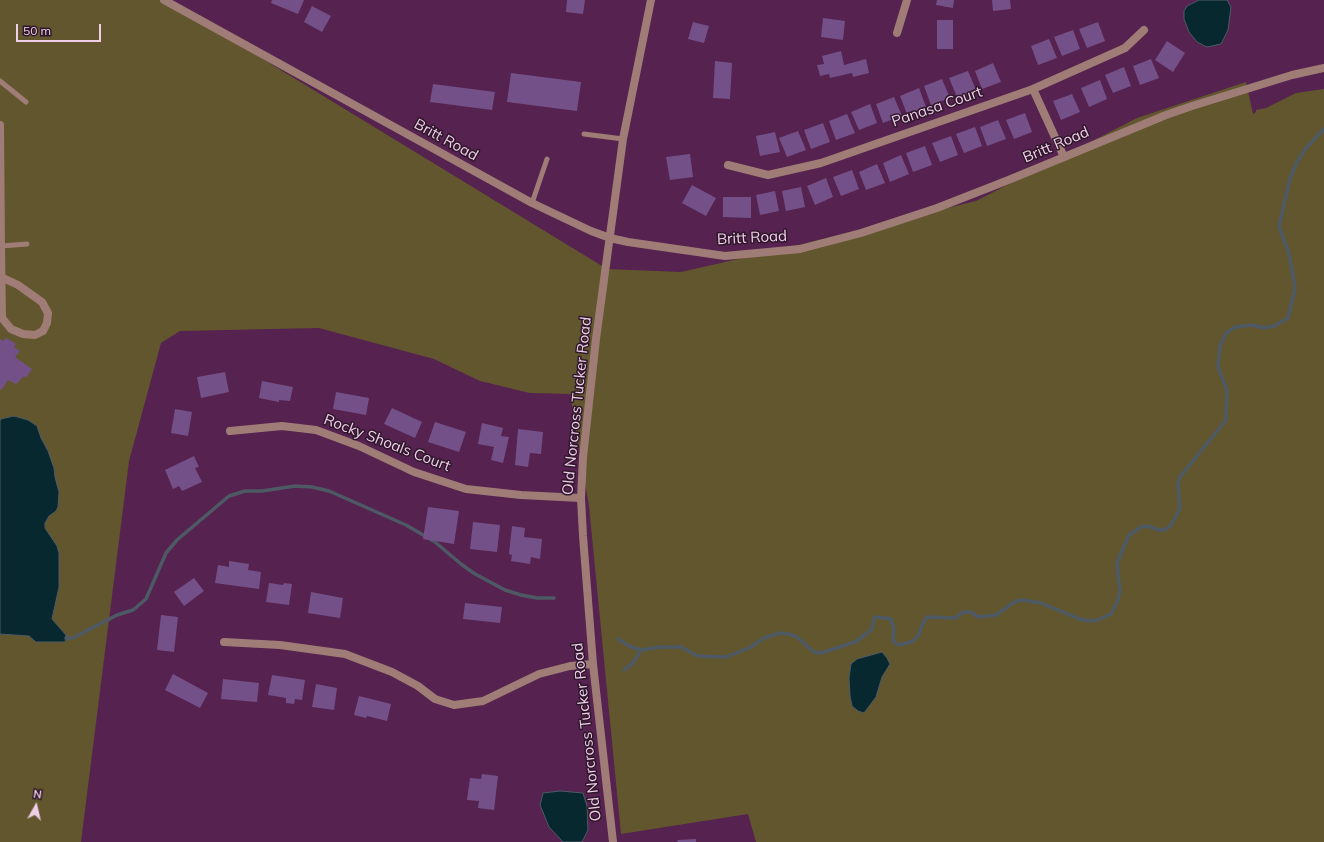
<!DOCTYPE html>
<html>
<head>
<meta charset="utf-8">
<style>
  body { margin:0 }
  #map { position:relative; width:1324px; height:842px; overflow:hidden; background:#56224f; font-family:Mulish,sans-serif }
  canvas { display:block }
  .north { position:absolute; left:16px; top:786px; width:40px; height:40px; -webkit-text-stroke:3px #2e172a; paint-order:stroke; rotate:8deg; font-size:11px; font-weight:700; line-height:16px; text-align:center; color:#efcee8 }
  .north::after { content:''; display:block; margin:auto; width:14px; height:18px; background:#efcee8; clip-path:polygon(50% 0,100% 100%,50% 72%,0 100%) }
  .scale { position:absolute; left:16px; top:24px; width:85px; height:18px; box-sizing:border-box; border:2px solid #efcee8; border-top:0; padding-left:5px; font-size:12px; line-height:14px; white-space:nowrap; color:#efcee8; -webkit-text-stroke:3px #2e172a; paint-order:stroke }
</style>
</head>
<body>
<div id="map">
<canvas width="1324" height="842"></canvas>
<div class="north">N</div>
<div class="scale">50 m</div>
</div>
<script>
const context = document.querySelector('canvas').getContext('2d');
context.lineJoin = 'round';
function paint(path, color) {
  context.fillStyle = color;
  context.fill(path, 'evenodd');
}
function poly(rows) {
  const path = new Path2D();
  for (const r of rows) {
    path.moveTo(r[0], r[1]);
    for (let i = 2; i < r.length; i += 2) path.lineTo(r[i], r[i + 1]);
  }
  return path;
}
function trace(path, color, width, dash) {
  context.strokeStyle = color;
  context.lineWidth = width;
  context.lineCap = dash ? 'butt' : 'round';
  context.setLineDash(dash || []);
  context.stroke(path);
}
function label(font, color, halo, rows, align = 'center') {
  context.font = font + ' Mulish,sans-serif';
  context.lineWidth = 3;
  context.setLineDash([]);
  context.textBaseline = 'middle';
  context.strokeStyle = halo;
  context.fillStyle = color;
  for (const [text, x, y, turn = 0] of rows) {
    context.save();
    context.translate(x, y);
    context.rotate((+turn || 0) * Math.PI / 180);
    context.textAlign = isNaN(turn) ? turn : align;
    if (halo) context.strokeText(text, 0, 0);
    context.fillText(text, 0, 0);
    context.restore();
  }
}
const green = poly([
  [0,0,166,0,607,269,681,272,782,249,976,201,1137,118,1246,82,1253,114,1256,112,1256,110,1266,108,1296,93,1324,89,1324,842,756,842,748,814,621,834,589,506,570,394,530,393,480,381,434,359,319,328,180,331,161,343,129,461,81,842,0,842]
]);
const water = poly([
  [1199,0,1227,0,1231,7,1228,30,1221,44,1207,47,1197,42,1189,32,1184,19,1184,11,1187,6,1199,0],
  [14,416,28,420,37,426,41,438,48,451,54,468,55,477,59,492,58,507,56,511,49,516,45,523,45,528,57,546,59,553,59,587,52,619,66,635,65,642,36,642,29,636,0,634,0,421,1,419,14,416],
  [882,652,887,658,890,664,882,677,876,697,864,713,858,711,852,706,850,696,849,678,851,664,857,659,882,652],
  [560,791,583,793,587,806,588,830,582,842,563,842,549,827,540,805,543,793,560,791]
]);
const stream = poly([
  [66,638,73,638,117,615,133,610,146,599,166,553,177,540,229,496,245,491,262,491,295,486,312,487,329,491,406,525,435,542,461,564,475,574,505,590,521,595,537,598,554,598],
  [618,639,629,646,641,650,660,647,681,647,698,656,726,657,751,647,764,638,780,633,789,634,797,637,814,652,821,653,855,642,866,634,872,629,874,618,878,617,891,619,894,629,893,640,895,643,900,645,913,641,918,636,923,623,927,617,955,618,963,612,971,612,978,617,996,615,1016,601,1023,600,1041,603,1082,620,1095,621,1111,614,1117,602,1120,592,1117,563,1129,535,1141,527,1148,526,1159,530,1165,530,1171,525,1180,508,1178,484,1180,477,1226,420,1227,391,1218,367,1220,346,1226,333,1235,327,1253,325,1263,328,1274,326,1288,318,1295,288,1289,253,1279,227,1290,178,1297,162,1306,148,1324,129],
  [624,670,633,663,641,650]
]);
const building = poly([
  [272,0,304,0,298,14,271,3],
  [567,0,585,0,583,14,566,12],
  [937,0,954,0,953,8,936,5],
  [992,0,1010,0,1011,9,993,11],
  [312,6,331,16,322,32,304,22],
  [823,18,845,21,843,40,821,37],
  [937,20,953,20,953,49,937,49],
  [693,22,709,26,704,43,688,39],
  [1098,22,1105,41,1087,48,1079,29],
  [1073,30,1080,49,1062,56,1054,37],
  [1049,39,1057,58,1038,65,1031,46],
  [1167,41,1185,53,1173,72,1155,60],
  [841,51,844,65,866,59,869,73,853,77,852,73,830,78,829,74,820,76,817,65,824,64,822,56],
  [1151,59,1159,78,1140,85,1133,66],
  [715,61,732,63,730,99,713,98],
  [993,63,1001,82,982,89,975,71],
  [1124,67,1131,86,1113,93,1105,75],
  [968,71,976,90,957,97,949,78],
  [511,73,581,82,577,111,507,102],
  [942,79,950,98,931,105,924,86],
  [1100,80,1107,99,1089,107,1081,88],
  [433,84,495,92,492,110,430,102],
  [919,88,926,107,907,114,900,96],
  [1072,94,1080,112,1061,120,1053,101],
  [894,97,902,116,883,123,876,104],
  [870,104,877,123,859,130,851,112],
  [1025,113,1032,132,1014,139,1006,120],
  [847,114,855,133,836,140,829,121],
  [998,120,1006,139,987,146,980,127],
  [823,123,830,142,811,149,804,130],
  [975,127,982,146,964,153,956,134],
  [798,131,806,150,787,157,779,138],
  [775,132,780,152,760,156,756,136],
  [951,136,958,155,940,162,932,143],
  [925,146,932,165,913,172,906,153],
  [690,154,693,177,670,180,666,157],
  [901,155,909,174,890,182,883,163],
  [877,164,885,183,866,190,859,172],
  [852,170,859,189,841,196,833,177],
  [826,178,833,197,815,205,807,186],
  [692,185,716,198,706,216,682,203],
  [801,187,805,207,786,211,782,191],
  [775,191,779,211,760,215,756,195],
  [723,197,751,197,751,218,723,217],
  [6,338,16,344,14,347,20,351,15,357,32,369,26,378,24,376,16,384,8,380,3,388,0,390,0,339,3,341],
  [225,372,229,392,201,398,197,377],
  [262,381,293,387,290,401,279,400,279,402,259,398],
  [336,392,369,398,366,415,333,409],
  [392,408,422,422,415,438,384,424],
  [175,409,192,412,188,436,171,433],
  [435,422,466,432,459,452,428,442],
  [482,423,503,428,501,436,509,437,503,463,491,460,494,447,478,444],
  [518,429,543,432,541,454,530,453,528,467,515,465],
  [194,456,199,467,195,468,202,482,182,491,179,486,173,489,165,470],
  [428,507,459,511,454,544,423,539],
  [473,522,500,525,497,552,470,549],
  [512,526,525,528,524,537,542,539,540,559,531,557,530,564,511,561,512,555,509,554],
  [229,561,249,564,248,570,261,572,259,589,215,583,218,565,229,567],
  [194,578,204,591,184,606,174,592],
  [269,583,283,585,284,583,292,584,289,605,266,602],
  [311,592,343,598,340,618,308,613],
  [465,603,502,607,500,623,463,619],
  [161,615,178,617,174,652,157,650],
  [173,674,208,693,200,708,165,690],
  [272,675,305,680,302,700,295,699,294,704,286,703,286,698,268,695],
  [223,679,259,683,257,702,221,699],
  [316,684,337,688,334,710,312,707],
  [359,696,391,704,387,721,367,716,366,718,354,715],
  [482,774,498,776,494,810,478,808,479,801,467,800,470,778,481,779],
  [696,839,696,842,678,842,677,840]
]);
const service = poly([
  [0,81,26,102],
  [584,134,623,139],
  [532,203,547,159],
  [1,246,27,244]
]);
const minor = poly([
  [897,33,907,0],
  [1033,89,1064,157],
  [0,125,1,246,2,318,11,329,23,334,35,335,43,331,47,323,48,313,42,302,18,285,1,277],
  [728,165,768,175,821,163,1033,89,1125,48,1144,30],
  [230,431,282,426,316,430,359,446,414,472,466,489,521,495,581,498],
  [224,642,280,645,345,654,392,672,418,686,435,699,454,705,483,701,539,674,570,666,593,664]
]);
const tertiary = poly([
  [164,0,532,203,591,231,610,238,628,242,725,256,800,249,861,233,937,208,1006,181,1166,115,1192,106,1292,75,1324,68],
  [613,842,593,664,583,536,581,498,583,457,596,339,623,139,651,0]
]);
const streetNames = [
  ["Panasa Court",937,107,-19],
  ["Britt Road",446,140,29],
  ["Britt Road",1056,145,-23],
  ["Britt Road",752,238,-3],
  ["Old Norcross Tucker Road",577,406,-84],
  ["Rocky Shoals Court",387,443,21],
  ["Old Norcross Tucker Road",587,732,-96]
];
paint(green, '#62562e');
paint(water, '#07282e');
trace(water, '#4d5a66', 1);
trace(stream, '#4d5a66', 3.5);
paint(building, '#745088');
trace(service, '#9f7d76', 5);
trace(minor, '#9f7d76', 8);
trace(tertiary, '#9f7d76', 8);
label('15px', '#efcee8', '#2e172a', streetNames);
</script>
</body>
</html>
